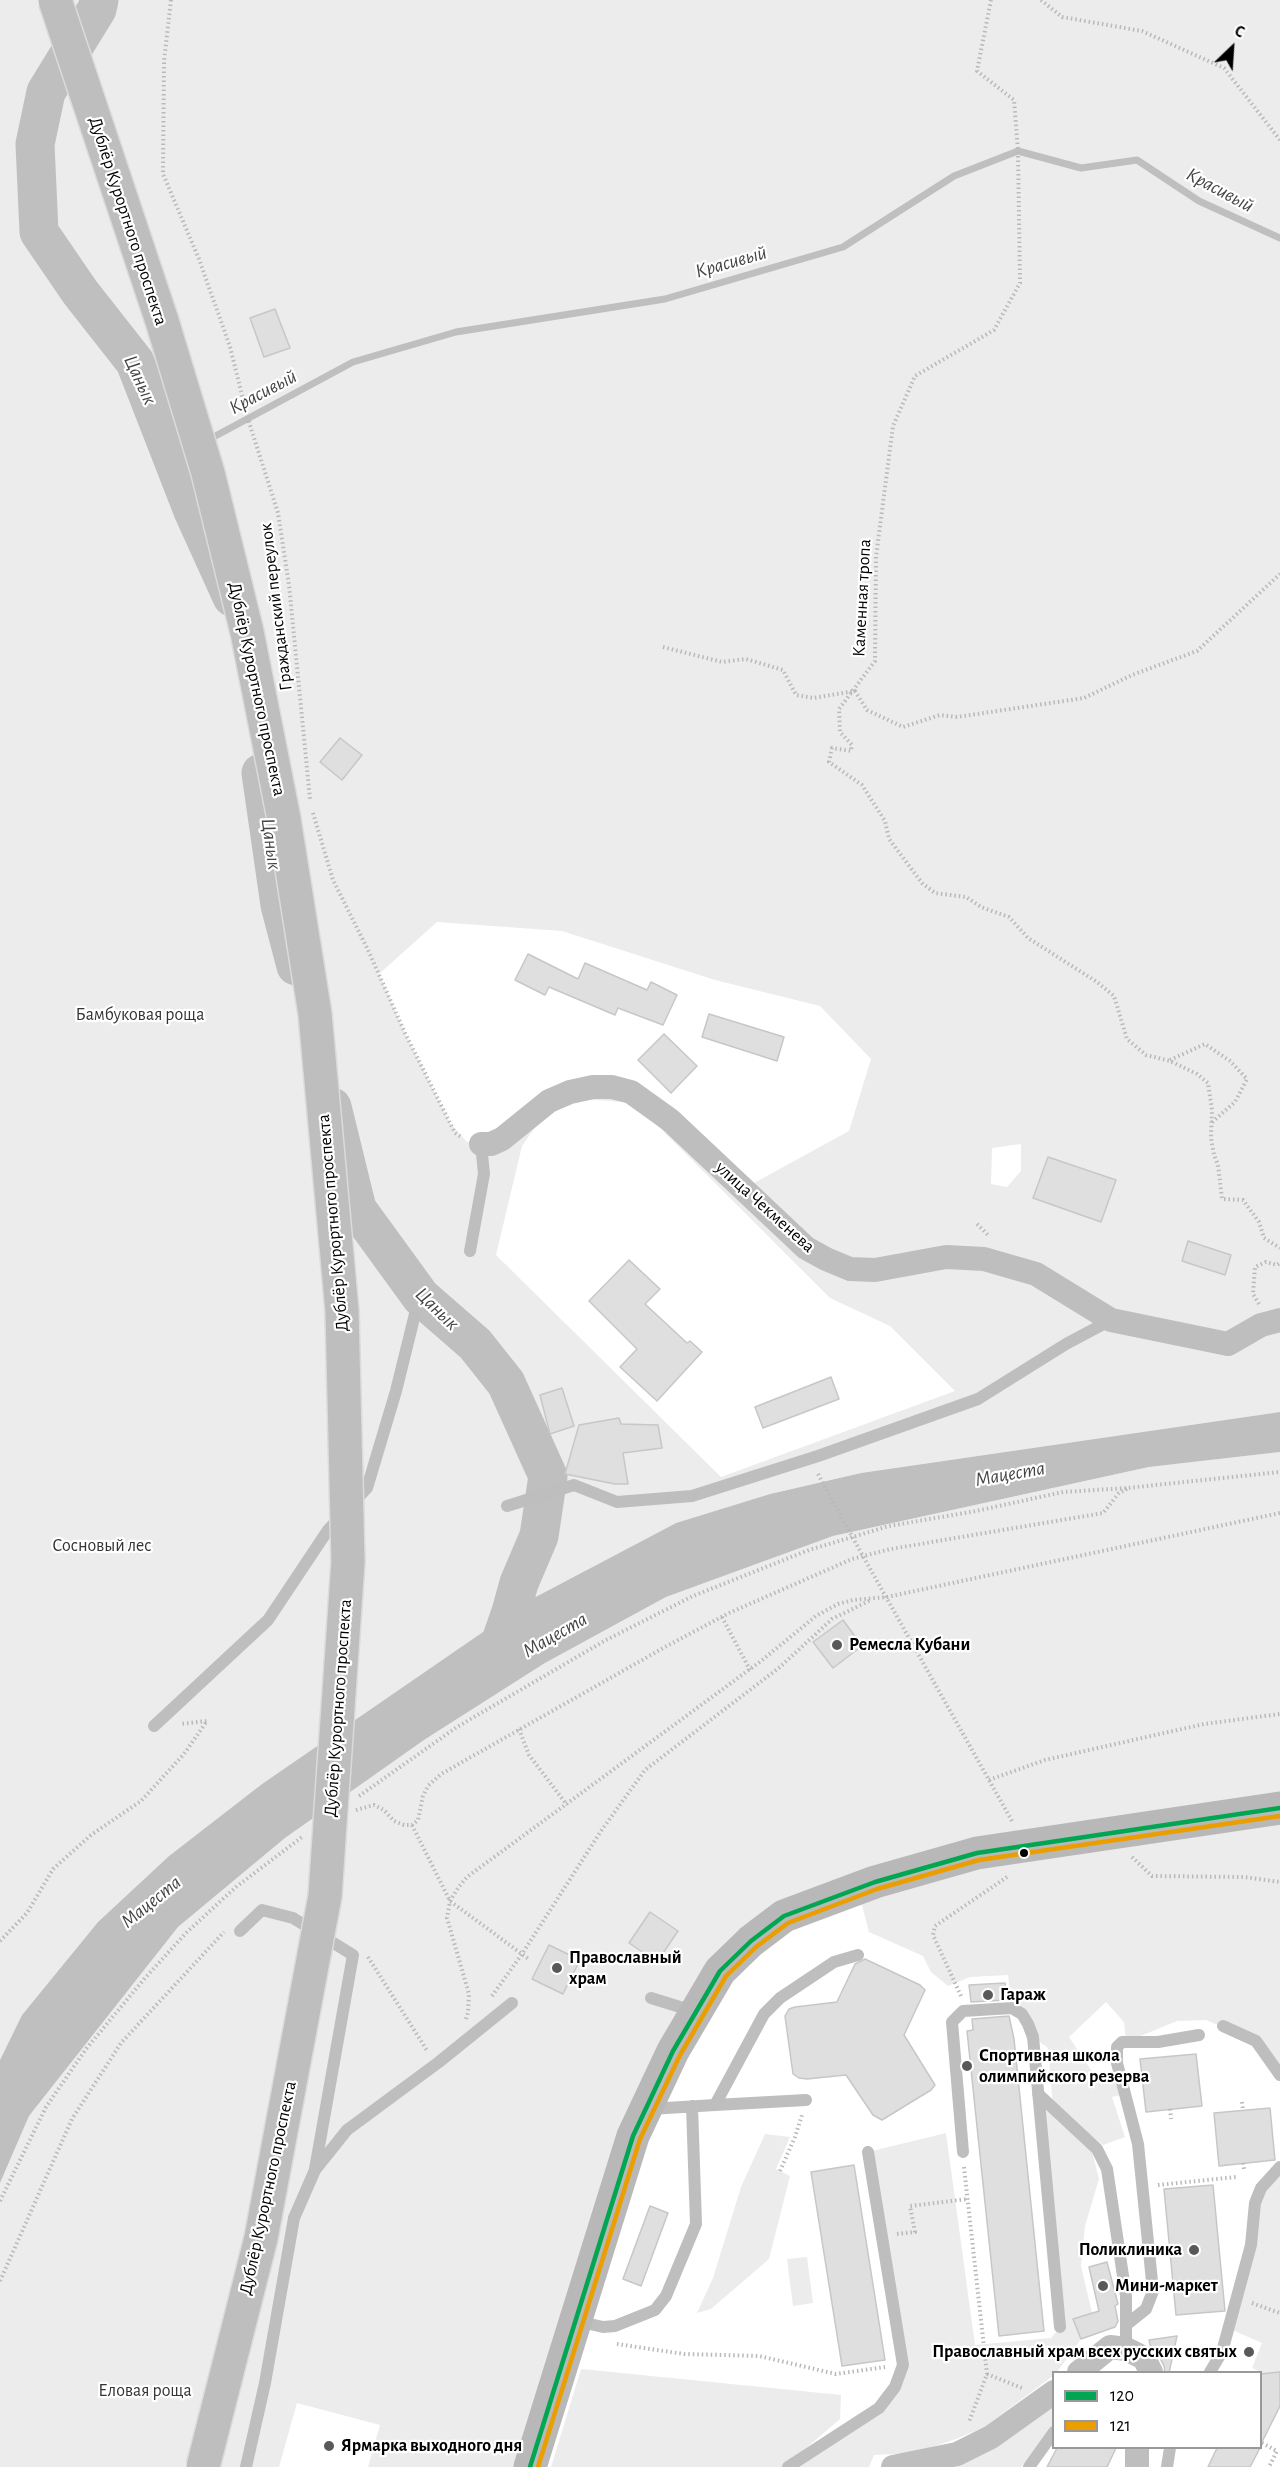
<!DOCTYPE html>
<html>
<head>
<meta charset="utf-8">
<style>
  body { margin:0 }
  #map { position:relative; width:1280px; height:2467px; overflow:hidden; background:#fff; font-family:"Alegreya Sans",sans-serif }
  canvas { display:block }
  .legend { position:absolute; left:1052px; top:2371px; width:210px; height:78px; box-sizing:border-box; background:#fff; border:2px solid #999; margin:0; padding:8px 10px; list-style:none; font-size:18px; color:#000 }
  .legend li { display:flex; align-items:center; gap:12px; height:30px }
  .legend b { width:30px; border:2px solid #999 }
  .north { position:absolute; left:1202px; top:18px; width:60px; height:60px; -webkit-text-stroke:4px #fff; paint-order:stroke; rotate:25deg; font-size:16px; font-weight:700; line-height:24px; text-align:center; color:#000 }
  .north::after { content:''; display:block; margin:auto; width:21px; height:27px; background:#000; clip-path:polygon(50% 0,100% 100%,50% 72%,0 100%) }
</style>
</head>
<body>
<div id="map">
<canvas width="1280" height="2467"></canvas>
<ul class="legend">
<li><b style="height:8px;background:#00a651"></b>120</li>
<li><b style="height:8px;background:#eb9e00"></b>121</li>
</ul>
<div class="north">С</div>
</div>
<script>
const context = document.querySelector('canvas').getContext('2d');
context.lineJoin = 'round';
function paint(path, color) {
  context.fillStyle = color;
  context.fill(path, 'evenodd');
}
function poly(rows) {
  const path = new Path2D();
  for (const r of rows) {
    path.moveTo(r[0], r[1]);
    for (let i = 2; i < r.length; i += 2) path.lineTo(r[i], r[i + 1]);
  }
  return path;
}
function trace(path, color, width, dash) {
  context.strokeStyle = color;
  context.lineWidth = width;
  context.lineCap = dash ? 'butt' : 'round';
  context.setLineDash(dash || []);
  context.stroke(path);
}
function label(font, color, halo, rows, align = 'center') {
  context.font = font + ' "Alegreya Sans",sans-serif';
  context.lineWidth = 4.5;
  context.setLineDash([]);
  context.textBaseline = 'middle';
  context.strokeStyle = halo;
  context.fillStyle = color;
  for (const [text, x, y, turn = 0] of rows) {
    context.save();
    context.translate(x, y);
    context.rotate((+turn || 0) * Math.PI / 180);
    context.textAlign = isNaN(turn) ? turn : align;
    if (halo) context.strokeText(text, 0, 0);
    context.fillText(text, 0, 0);
    context.restore();
  }
}
const green = poly([
  [0,0,1280,0,1280,1412,861,1473,770,1494,676,1523,528,1601,262,1784,169,1856,98,1922,22,2015,0,2060],
  [437,922,562,931,715,980,820,1006,871,1059,849,1131,743,1189,670,1120,631,1092,612,1087,593,1087,570,1092,549,1101,532,1116,491,1144,467,1142,450,1123,405,1033,379,974],
  [571,1098,635,1103,830,1298,890,1326,955,1391,721,1477,496,1255,522,1146,540,1120],
  [1021,1144,1021,1171,1007,1187,991,1184,992,1148],
  [1280,1452,1280,2075,1256,2041,1206,2020,1177,2021,1126,2042,1124,2022,1106,2002,1069,2037,1095,2076,1120,2075,1125,2094,1112,2097,1125,2137,1103,2145,1087,2132,1099,2179,1085,2226,1081,2266,1092,2313,1073,2319,1081,2339,1057,2372,1054,2372,1053,2376,983,2428,953,2440,914,2453,874,2455,869,2467,789,2467,879,2408,903,2365,868,2152,946,2133,975,2345,1051,2338,1060,2327,1038,2094,1053,2107,1048,2048,1033,2037,1012,2008,1008,1975,970,1977,948,1986,931,1972,923,1956,869,1932,862,1905,784,1916,672,2052,530,2467,368,2467,380,2425,297,2403,279,2467,0,2467,0,2183,29,2116,178,1927,285,1838,424,1740,545,1663,666,1597,833,1536,1149,1467],
  [765,2134,790,2137,776,2169,790,2176,769,2259,711,2309,697,2313,713,2278,741,2187],
  [1280,2167,1280,2374,1276,2372,1267,2375,1252,2368,1262,2343,1228,2328,1255,2203],
  [807,2257,813,2303,793,2306,787,2259],
  [581,2369,841,2395,840,2419,784,2467,551,2467],
  [1053,2401,1053,2429,1021,2467,931,2467]
]);
const water = poly([
  [1280,1412,1280,1452,1149,1467,833,1536,666,1597,545,1663,424,1740,285,1838,178,1927,29,2116,0,2183,0,2060,22,2015,98,1922,169,1856,262,1784,528,1601,676,1523,770,1494,861,1473]
]);
const stream = poly([
  [208,440,353,362,456,332,665,299,843,247,954,176,1018,151,1081,168,1137,160,1199,201,1280,238],
  [173,459,192,448]
]);
const river = poly([
  [99,0,97,9,46,92,35,144,39,232,80,292,135,362,193,511,232,597],
  [261,773,280,905,296,966],
  [332,1107,357,1209,421,1297,475,1344,506,1383,548,1476,539,1536,519,1583,511,1612,494,1661]
]);
const building = poly([
  [275,309,290,348,264,357,250,318,275,309],
  [340,738,362,755,342,780,320,762,340,738],
  [528,954,578,979,585,963,647,990,651,982,677,995,663,1025,618,1008,615,1015,549,987,545,995,515,980,528,954],
  [709,1014,784,1037,777,1061,702,1037,709,1014],
  [664,1034,697,1066,671,1093,638,1060,664,1034],
  [1048,1157,1116,1180,1101,1222,1033,1198,1048,1157],
  [1188,1241,1231,1255,1225,1275,1182,1261,1188,1241],
  [629,1260,660,1289,645,1304,687,1343,690,1341,702,1352,657,1401,620,1367,637,1349,589,1301,629,1260],
  [831,1377,839,1399,763,1428,755,1407,831,1377],
  [562,1388,574,1426,550,1434,540,1395,562,1388],
  [619,1418,621,1424,658,1425,662,1448,623,1453,628,1484,615,1484,565,1474,579,1425,619,1418],
  [843,1620,862,1646,833,1668,813,1642,843,1620],
  [650,1912,678,1931,657,1962,629,1943,650,1912],
  [549,1945,580,1960,563,1994,532,1979,549,1945],
  [865,1959,920,1985,925,1990,904,2035,935,2085,931,2090,882,2120,873,2115,846,2075,807,2079,799,2078,793,2074,785,2016,789,2009,795,2007,837,2002,855,1964,865,1959],
  [1005,1983,1007,2000,971,2002,969,1985,1005,1983],
  [1009,2016,1014,2039,1044,2331,999,2336,967,2031,973,2030,972,2019,1009,2016],
  [1196,2054,1202,2106,1146,2112,1140,2059,1196,2054],
  [1270,2108,1275,2160,1219,2166,1214,2113,1270,2108],
  [854,2165,885,2360,842,2366,811,2172,854,2165],
  [1213,2185,1225,2311,1176,2315,1164,2189,1213,2185],
  [650,2206,668,2213,641,2286,623,2279,650,2206],
  [1107,2262,1118,2304,1115,2306,1118,2321,1115,2327,1081,2339,1073,2319,1099,2311,1089,2267,1107,2262],
  [1177,2336,1169,2373,1165,2373,1164,2366,1157,2352,1150,2345,1149,2340,1177,2336],
  [1280,2372,1280,2406,1260,2446,1260,2374,1280,2372],
  [1057,2448,1116,2448,1107,2467,1047,2467,1057,2448],
  [1217,2448,1260,2448,1250,2467,1208,2467,1217,2448]
]);
const path = poly([
  [171,0,164,61,163,174,199,259,230,347,248,419,278,513,289,585,310,799],
  [991,0,977,71,1014,100,1018,151,1020,283,994,330,915,376,893,426,876,557,875,661,839,709,840,732,852,745,851,751,832,748,829,762,862,785,885,821,889,839,922,883,935,893,966,897,981,907,1009,917,1028,938,1097,982,1114,996,1127,1039,1146,1055,1170,1061,1197,1074,1208,1083,1212,1110,1211,1138,1214,1155,1218,1165,1222,1199,1243,1200,1259,1222,1264,1238,1280,1248],
  [1041,0,1062,17,1142,31,1224,68,1280,140],
  [663,647,722,662,746,659,783,670,796,695,813,698,855,691,867,710,903,727,940,715,957,717,1084,698,1132,675,1197,651,1280,574],
  [313,813,333,880,368,950,405,1033,455,1133,461,1137],
  [1170,1060,1205,1044,1230,1061,1247,1079,1235,1102,1210,1124],
  [977,1224,989,1236],
  [1259,1304,1253,1294,1255,1267,1266,1262,1277,1265,1280,1263],
  [859,1549,1012,1821],
  [722,1617,750,1670],
  [519,1729,529,1755,567,1805],
  [989,1780,1045,1760,1204,1724,1280,1714],
  [359,1796,457,1727,606,1640,693,1596,809,1550,889,1526,976,1511,1063,1492,1127,1488,1280,1472],
  [356,1810,374,1805,384,1810,394,1821,404,1825,412,1825,418,1820,423,1796,428,1786,441,1774,665,1647,729,1613,852,1559,891,1549,1103,1513,1119,1493,1127,1489],
  [412,1825,450,1901,530,1960],
  [1132,1857,1152,1876,1244,1877,1280,1882],
  [0,1941,27,1913,53,1869,91,1835,141,1801,184,1754,207,1721,180,1724],
  [368,1957,428,2052],
  [492,1996,522,1954,601,1831,645,1770,780,1667,832,1619,871,1600],
  [961,1996,933,1935,935,1926,1007,1877],
  [466,2019,468,2012,469,1994,447,1918,450,1901,458,1888,467,1877,761,1661,816,1616,838,1604,853,1600,887,1597,1280,1513],
  [1242,2102,1243,2110],
  [1170,2109,1171,2119],
  [1243,2163,1244,2169],
  [964,2167,987,2374,969,2422],
  [780,2171,795,2137,802,2115],
  [1158,2185,1236,2177],
  [0,2201,46,2107,86,2049,145,1978,186,1933,236,1887,302,1837],
  [897,2234,915,2232,910,2206,968,2199],
  [0,2281,72,2119,121,2043,224,1932],
  [1252,2303,1280,2313],
  [617,2344,684,2354,759,2356,836,2374,885,2367],
  [987,2374,1022,2388],
  [1262,2443,1277,2451,1269,2467]
]);
const service = poly([
  [470,1251,484,1174,481,1144],
  [352,1504,367,1488,396,1391,415,1314],
  [507,1506,574,1485,617,1502,692,1496,818,1456,978,1399,1066,1344,1111,1320],
  [154,1726,268,1620,328,1530,340,1517],
  [240,1931,262,1910,293,1918,353,1955,315,2169],
  [651,1998,693,2011],
  [1223,2026,1256,2041,1280,2075],
  [1038,2094,1097,2149,1107,2169,1126,2296,1126,2349],
  [715,2105,806,2100],
  [650,2109,715,2105,764,2014,780,1998,834,1962,858,1955],
  [963,2152,952,2022,963,2011,1012,2008,1022,2014,1028,2024,1033,2037,1060,2327],
  [577,2321,603,2327,615,2326,655,2310,666,2296,696,2224,692,2106],
  [1126,2325,1146,2309,1153,2291,1138,2144,1117,2063,1117,2047,1122,2042,1158,2042,1199,2035],
  [1210,2372,1222,2352,1251,2245,1255,2203,1261,2188,1280,2167],
  [246,2467,265,2383,294,2218,315,2170,347,2130,439,2062,512,2003],
  [788,2467,879,2408,895,2387,903,2365,868,2152],
  [1029,2467,1054,2432],
  [1167,2467,1170,2448]
]);
const minor = poly([
  [481,1144,491,1144,502,1139,549,1101,570,1092,593,1087,612,1087,631,1092,670,1120,806,1248,826,1259,850,1269,875,1270,946,1257,984,1259,1036,1274,1111,1320,1228,1344,1261,1325,1280,1320],
  [1079,2372,1110,2347,1126,2349,1144,2358,1151,2372],
  [1137,2448,1137,2467],
  [893,2467,957,2454,991,2437,1054,2392]
]);
const secondary = poly([
  [530,2467,633,2136,673,2051,720,1971,751,1941,784,1916,875,1882,977,1853,1280,1808]
]);
const pathBridge = poly([
  [818,1474,859,1549]
]);
const trunkBridge = poly([
  [55,0,162,321,208,473,247,632,284,819,315,1014,342,1311,348,1562,325,1896,261,2238,203,2467]
]);
const bus1 = poly([
  [530,2467,633,2136,673,2051,720,1971,751,1941,784,1916,875,1882,977,1853,1280,1808]
]);
const bus2 = poly([
  [538,2467,640,2139,680,2055,726,1976,756,1947,788,1923,877,1889,979,1860,1280,1816]
]);
const markers = [
  [837,1645,6,"#595959"],
  [1024,1853,5,"#000"],
  [557,1968,6,"#595959"],
  [988,1995,6,"#595959"],
  [967,2066,6,"#595959"],
  [1194,2250,6,"#595959"],
  [1103,2286,6,"#595959"],
  [1249,2352,6,"#595959"],
  [329,2446,6,"#595959"]
];
const streetNames = [
  ["Дублёр Курортного проспекта",128,221,72],
  ["Каменная тропа",862,598,-87],
  ["Гражданский переулок",276,607,-97],
  ["Дублёр Курортного проспекта",257,689,78],
  ["улица Чекменева",765,1207,42],
  ["Дублёр Курортного проспекта",333,1223,-95],
  ["Дублёр Курортного проспекта",338,1708,-86],
  ["Дублёр Курортного проспекта",268,2188,-78]
];
const parkNames = [
  ["Бамбуковая роща",140,1015],
  ["Сосновый лес",102,1546],
  ["Еловая роща",145,2391]
];
const poiNames = [
  ["Ремесла Кубани",849,1645],
  ["Православный",569,1958],
  ["храм",569,1979],
  ["Гараж",1000,1995],
  ["Спортивная школа",979,2056],
  ["олимпийского резерва",979,2077],
  ["Поликлиника",1182,2250,"right"],
  ["Мини-маркет",1115,2286],
  ["Православный храм всех русских святых",1237,2352,"right"],
  ["Ярмарка выходного дня",341,2446]
];
const waterNames = [
  ["Красивый",1220,190,28],
  ["Красивый",731,262,-16],
  ["Цанык",140,380,65],
  ["Красивый",263,392,-28],
  ["Цанык",271,844,82],
  ["Цанык",437,1309,44],
  ["Мацеста",1010,1474,-10],
  ["Мацеста",555,1635,-30],
  ["Мацеста",151,1902,-39]
];
paint(green, '#ececec');
paint(water, '#bfbfbf');
trace(stream, '#bfbfbf', 7);
trace(river, '#bfbfbf', 39);
paint(building, '#dfdfdf');
trace(building, '#c7c7c7', 1.5);
trace(path, '#b9b9b9', 4, [1.5, 3]);
trace(service, '#bebebe', 12);
trace(minor, '#bebebe', 24);
trace(secondary, '#b8b8b8', 33);
trace(trunkBridge, '#dbdbdb', 36, []);
trace(pathBridge, '#b9b9b9', 4, [1.5, 3]);
trace(trunkBridge, '#bebebe', 33);
trace(bus1, '#00a651', 4.5);
trace(bus2, '#eb9e00', 4.5);
for (const [x, y, r, color] of markers) {
  const dot = new Path2D();
  dot.arc(x, y, r, 0, 2 * Math.PI);
  context.fillStyle = color;
  context.fill(dot);
  trace(dot, '#fff', 2);
}
label('18px', '#000', '#fff', streetNames);
label('18px', '#333', '#fff', parkNames);
label('bold 18px', '#000', '#fff', poiNames, 'left');
label('italic 20px', '#444', '#fff', waterNames);
</script>
</body>
</html>
